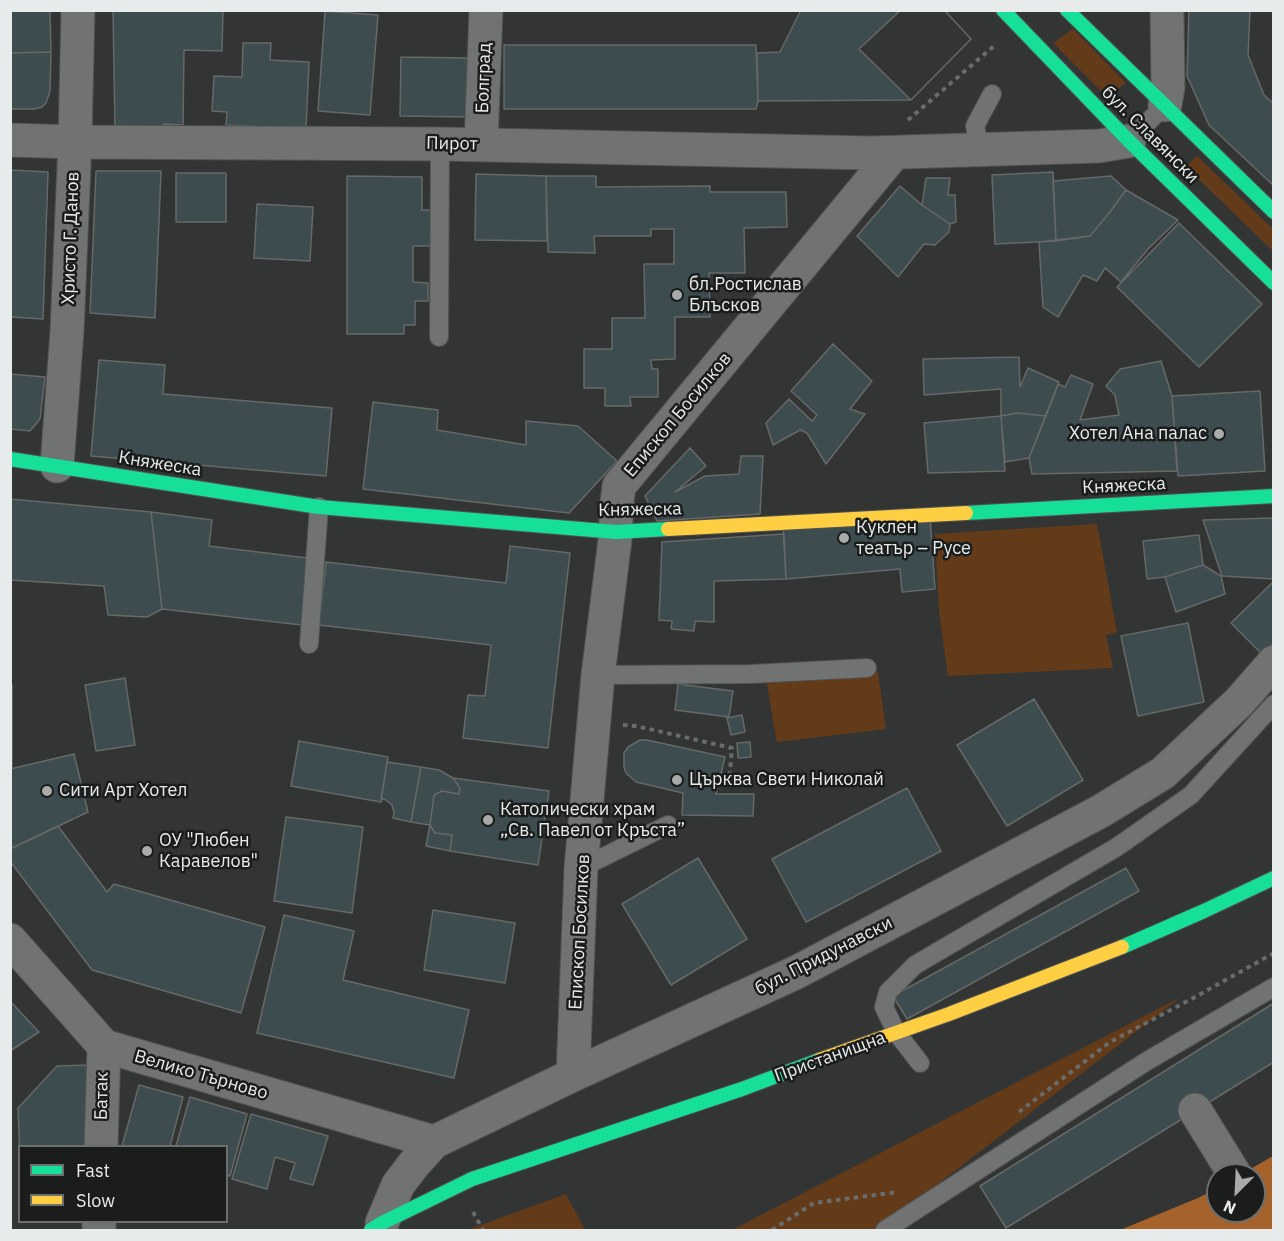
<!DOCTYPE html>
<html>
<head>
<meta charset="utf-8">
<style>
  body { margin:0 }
  #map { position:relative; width:1284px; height:1241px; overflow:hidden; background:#333535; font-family:"IBM Plex Sans",sans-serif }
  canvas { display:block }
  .frame { position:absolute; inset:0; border:12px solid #e8ebeb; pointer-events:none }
  .legend { position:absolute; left:18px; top:1145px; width:210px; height:78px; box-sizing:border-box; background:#1b1d1d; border:2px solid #6d6f6f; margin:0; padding:8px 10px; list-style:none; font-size:18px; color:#e8ebeb }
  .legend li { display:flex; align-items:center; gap:12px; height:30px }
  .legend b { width:30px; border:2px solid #6d6f6f }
  .north { position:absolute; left:1206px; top:1163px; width:60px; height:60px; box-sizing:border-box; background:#1b1d1d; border:2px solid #6d6f6f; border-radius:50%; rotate:204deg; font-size:16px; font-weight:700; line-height:24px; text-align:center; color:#e8ebeb }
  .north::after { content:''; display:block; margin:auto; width:21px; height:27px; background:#a9abab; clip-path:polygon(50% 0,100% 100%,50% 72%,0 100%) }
</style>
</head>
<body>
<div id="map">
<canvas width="1284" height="1241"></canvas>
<div class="frame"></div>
<ul class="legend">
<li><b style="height:8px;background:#16e098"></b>Fast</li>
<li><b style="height:8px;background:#ffcf43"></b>Slow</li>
</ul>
<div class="north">N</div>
</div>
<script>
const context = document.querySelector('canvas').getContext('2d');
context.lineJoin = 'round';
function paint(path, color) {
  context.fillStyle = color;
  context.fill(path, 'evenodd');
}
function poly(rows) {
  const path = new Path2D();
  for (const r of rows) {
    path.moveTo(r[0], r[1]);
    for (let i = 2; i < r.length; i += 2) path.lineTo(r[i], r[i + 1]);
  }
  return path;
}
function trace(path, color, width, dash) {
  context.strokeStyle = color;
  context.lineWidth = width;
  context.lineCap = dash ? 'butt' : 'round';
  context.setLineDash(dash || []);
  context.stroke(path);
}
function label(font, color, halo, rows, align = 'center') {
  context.font = font + ' "IBM Plex Sans",sans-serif';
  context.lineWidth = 5;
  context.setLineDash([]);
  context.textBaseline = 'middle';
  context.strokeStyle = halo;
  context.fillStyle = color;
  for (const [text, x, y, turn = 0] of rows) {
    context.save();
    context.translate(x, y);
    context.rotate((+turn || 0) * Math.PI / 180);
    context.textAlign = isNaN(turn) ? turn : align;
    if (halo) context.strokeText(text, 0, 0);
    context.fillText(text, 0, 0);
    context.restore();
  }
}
const green = poly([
  [1073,29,1126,83,1107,97,1053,43],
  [1197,156,1273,229,1273,251,1186,167],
  [1097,524,1117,632,1106,635,1113,668,948,676,939,611,935,534],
  [878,672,886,729,777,742,766,679],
  [1181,997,878,1230,732,1230],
  [566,1194,585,1230,467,1230]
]);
const water = poly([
  [1273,1156,1273,1230,1120,1230,1198,1198,1218,1188,1218,1211,1254,1211,1254,1175,1240,1175]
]);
const building = poly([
  [10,10,50,10,51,52,10,53,10,10],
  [113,10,223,11,222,51,184,50,183,125,164,124,164,129,115,128,113,10],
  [801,10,944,10,971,39,911,100,758,101,757,53,780,52,801,10],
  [901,10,944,10,971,39,911,100,859,49,901,10],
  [1189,10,1250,10,1248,55,1264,95,1274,104,1274,186,1209,125,1187,76,1189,10],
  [325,11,378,15,370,115,318,111,325,11],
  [243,43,271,43,270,60,309,62,306,129,226,125,227,112,212,111,214,76,242,77,243,43],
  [504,45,756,45,758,101,756,109,504,109,504,45],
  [51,52,50,91,46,103,42,107,35,109,10,109,10,53,51,52],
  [401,57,470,58,470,117,400,116,401,57],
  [10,170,48,172,43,319,10,317,10,170],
  [96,171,161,171,155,318,90,313,96,171],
  [1053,172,1056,241,995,244,992,175,1053,172],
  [176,173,226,173,226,222,176,222,176,173],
  [476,174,546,176,547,241,475,240,476,174],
  [347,176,422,177,422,210,435,210,435,246,413,246,413,282,428,283,428,301,415,301,415,325,404,325,404,334,347,334,347,176],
  [546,176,596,176,596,187,710,186,710,192,786,192,787,227,744,228,745,273,709,273,710,317,675,317,675,359,651,360,652,369,658,369,658,397,630,397,631,406,605,406,605,388,584,388,584,349,612,349,612,318,645,318,644,264,674,264,674,229,651,229,651,236,594,236,595,253,548,252,546,176],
  [1111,176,1126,190,1110,212,1090,236,1056,241,1053,181,1111,176],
  [926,178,950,178,948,195,955,195,956,222,950,224,922,205,926,178],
  [900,186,922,205,950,224,949,232,935,245,924,244,898,277,857,236,900,186],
  [1126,190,1178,220,1148,249,1121,282,1105,268,1097,281,1083,275,1058,317,1043,307,1039,242,1090,236,1110,212,1126,190],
  [257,204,313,207,310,261,254,258,257,204],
  [1179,223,1262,304,1199,367,1117,287,1179,223],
  [833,344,872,381,850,409,865,414,826,464,807,433,800,430,773,445,766,423,789,399,812,421,817,415,791,391,833,344],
  [1019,357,1020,387,1028,368,1059,382,1046,416,1017,413,1001,416,1001,389,924,395,923,359,1019,357],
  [99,360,165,365,163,394,332,408,326,476,91,456,99,360],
  [1161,361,1172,396,1177,471,1032,474,1029,458,1058,384,1065,387,1071,375,1093,384,1080,420,1119,415,1115,395,1106,386,1120,369,1161,361],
  [10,374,45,377,40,419,30,431,10,429,10,374],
  [1260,391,1265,471,1178,476,1172,396,1260,391],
  [373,402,438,410,437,430,526,445,526,421,578,426,617,461,569,513,363,489,373,402],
  [1017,413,1046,416,1029,458,1005,462,1001,416,1017,413],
  [1001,416,1005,471,928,473,924,423,1001,416],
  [690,448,706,466,675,492,705,476,739,474,741,456,763,456,760,514,657,521,645,496,690,448],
  [10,499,151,512,162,609,147,617,108,615,104,586,10,580,10,499],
  [151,512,212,520,209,546,307,558,302,625,162,609,151,512],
  [930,517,935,589,902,592,900,569,786,579,783,526,930,517],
  [1274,518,1274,579,1222,576,1203,520,1274,518],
  [784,534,786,579,714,581,714,622,695,621,694,631,671,629,672,621,659,620,662,542,784,534],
  [1199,535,1203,565,1165,577,1147,579,1143,541,1199,535],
  [510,546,570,553,548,748,463,738,468,695,485,696,491,645,319,625,326,562,506,583,510,546],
  [1203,565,1221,576,1225,594,1176,612,1165,577,1203,565],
  [1274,581,1274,643,1263,655,1231,623,1274,581],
  [1188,623,1204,702,1138,716,1121,636,1188,623],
  [125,678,135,745,96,751,85,685,125,678],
  [678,684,733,691,729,717,675,710,678,684],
  [10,685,12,685,12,769,10,769,10,685],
  [1034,699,1083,780,1007,826,957,745,1034,699],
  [742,715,745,732,731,735,727,718,742,715],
  [640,740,647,740,725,757,716,794,754,794,753,816,682,815,683,793,636,782,626,773,624,767,624,753,628,747,640,740],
  [299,741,388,757,381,802,291,786,299,741],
  [750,742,751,757,738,758,737,743,750,742],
  [74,754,88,812,10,849,10,769,74,754],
  [387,762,421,767,411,822,393,818,394,813,392,805,386,800,381,799,387,762],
  [421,767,439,770,453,778,460,788,459,794,442,791,434,795,430,825,411,822,421,767],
  [453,778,549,791,538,865,450,851,452,835,435,833,430,825,434,795,442,791,459,794,460,788,453,778],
  [907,788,941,851,806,922,772,859,907,788],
  [286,817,363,827,352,913,274,901,286,817],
  [430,825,435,833,452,835,450,851,426,846,430,825],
  [58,826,107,892,114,884,265,927,241,1013,92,970,10,861,10,849,58,826],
  [698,858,747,939,671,985,622,904,698,858],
  [1126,868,1139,891,907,1019,893,996,1126,868],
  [433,910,515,923,505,983,424,970,433,910],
  [284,915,354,931,343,980,469,1010,454,1078,257,1033,284,915],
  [10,1001,39,1032,10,1051,10,1001],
  [1274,1003,1274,1062,1006,1228,980,1186,1274,1003],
  [90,1065,92,1146,20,1146,20,1158,18,1108,57,1066,90,1065],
  [139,1085,183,1097,170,1146,122,1146,139,1085],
  [190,1097,247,1114,230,1176,226,1175,226,1146,176,1146,190,1097],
  [251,1114,328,1136,313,1185,290,1179,295,1163,275,1157,267,1189,232,1179,251,1114]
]);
const path = poly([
  [908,120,994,46],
  [623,725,636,726,732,748,729,783],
  [721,774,730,776],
  [1019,1112,1110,1042,1197,996,1274,953],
  [473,1212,483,1230],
  [772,1230,814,1203,898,1192]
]);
const lane = poly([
  [1129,141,1165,105],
  [980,150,975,126,992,94],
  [439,337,440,144],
  [309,644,319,507],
  [598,675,751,674,867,668],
  [581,868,668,825],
  [920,1063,896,1032,884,1007,888,992,915,965,1117,847,1191,795,1274,704],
  [885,1230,1147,1061,1274,987]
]);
const street = poly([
  [1165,105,1168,87,1167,10],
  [10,140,75,142,440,144,870,153,1099,146,1129,141],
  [481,145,486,10],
  [57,466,67,331,75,142,78,10],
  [10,940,104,1046,434,1142],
  [573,1075,581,868,598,675,616,532,616,511,619,486,894,153],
  [1195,1110,1235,1175],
  [101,1146,104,1046],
  [382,1223,398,1185,414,1164,434,1142,573,1075,797,972,1101,811,1163,773,1239,702,1274,662],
  [99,1230,99,1222]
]);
const fast = poly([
  [1003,10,1129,141,1274,283],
  [1067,10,1274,212],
  [10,459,319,507,616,532,668,529],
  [966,513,1274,496],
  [1122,947,1204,911,1274,878],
  [371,1230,382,1223,472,1179,742,1089,819,1060]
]);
const slow = poly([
  [668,529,966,513],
  [819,1060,949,1014,1122,947]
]);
const markers = [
  [677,295,6,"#a9abab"],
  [1219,434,6,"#a9abab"],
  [844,538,6,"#a9abab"],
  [677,780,6,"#a9abab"],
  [47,791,6,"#a9abab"],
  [488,820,6,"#a9abab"],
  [147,851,6,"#a9abab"]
];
const streetNames = [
  ["Болград",484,78,-88],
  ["бул. Славянски",1150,135,45],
  ["Пирот",452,144,1],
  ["Христо Г. Данов",71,238,-88],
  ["Епископ Босилков",678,415,-50],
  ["Княжеска",160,464,9],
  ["Княжеска",1124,486,-3],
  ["Княжеска",640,510,-1],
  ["Епископ Босилков",580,932,-87],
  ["бул. Придунавски",824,956,-27],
  ["Пристанищна",830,1057,-20],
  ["Велико Търново",201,1075,16],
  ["Батак",102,1096,-89]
];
const poiNames = [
  ["бл.Ростислав",689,285],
  ["Блъсков",689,306],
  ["Хотел Ана палас",1207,434,"right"],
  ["Куклен",856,528],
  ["театър – Русе",856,549],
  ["Църква Свети Николай",689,780],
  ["Сити Арт Хотел",59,791],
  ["Католически храм",500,810],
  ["„Св. Павел от Кръста”",500,831],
  ["ОУ \"Любен",159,841],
  ["Каравелов\"",159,862]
];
paint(green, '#643b18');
paint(water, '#a6622b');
paint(building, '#3d4c4e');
trace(building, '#676868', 1.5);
trace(lane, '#515252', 20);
trace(street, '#515252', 35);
trace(fast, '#515252', 16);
trace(slow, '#515252', 16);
trace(path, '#6a6c6c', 4, [4.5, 4.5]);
trace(lane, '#717272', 18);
trace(street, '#717272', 33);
trace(fast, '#16e098', 14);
trace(slow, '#ffcf43', 14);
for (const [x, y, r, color] of markers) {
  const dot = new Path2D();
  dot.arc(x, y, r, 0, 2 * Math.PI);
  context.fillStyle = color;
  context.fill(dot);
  trace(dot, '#1b1d1d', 2);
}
label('18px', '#e8ebeb', '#1b1d1d', streetNames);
label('18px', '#e8ebeb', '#1b1d1d', poiNames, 'left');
</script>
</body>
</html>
